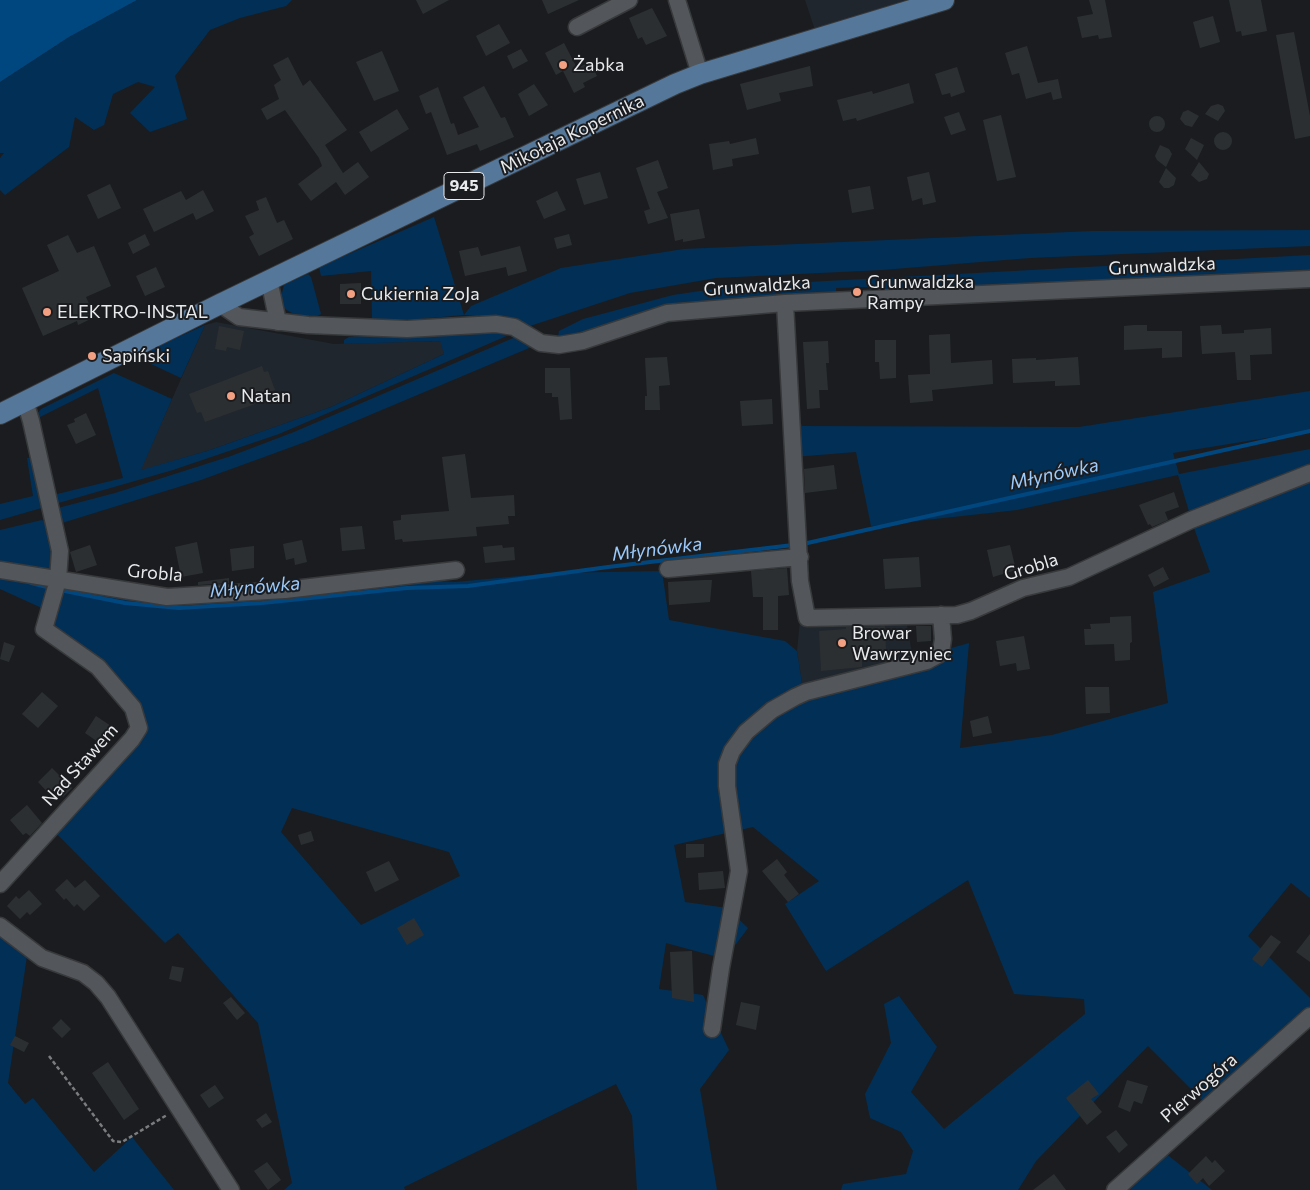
<!DOCTYPE html>
<html>
<head>
<meta charset="utf-8">
<style>
  body { margin:0 }
  canvas { display:block; background:#1a1c1f }
</style>
</head>
<body>
<canvas width="1310" height="1190"></canvas>
<script>
const context = document.querySelector('canvas').getContext('2d');
context.lineJoin = 'round';
function paint(path, color) {
  context.fillStyle = color;
  context.fill(path, 'evenodd');
}
function poly(rows) {
  const path = new Path2D();
  for (const r of rows) {
    if (r.length === 3) {
      path.moveTo(r[0] + r[2], r[1]);
      path.arc(r[0], r[1], r[2], 0, 2 * Math.PI);
      continue;
    }
    path.moveTo(r[0], r[1]);
    for (let i = 2; i < r.length; i += 2) path.lineTo(r[i], r[i + 1]);
  }
  return path;
}
function trace(path, color, width, dash) {
  context.strokeStyle = color;
  context.lineWidth = width;
  context.lineCap = dash ? 'butt' : 'round';
  context.setLineDash(dash || []);
  context.stroke(path);
}
function label(font, color, halo, rows, align = 'center') {
  context.font = font + ' Commissioner,sans-serif';
  context.lineWidth = 4;
  context.setLineDash([]);
  context.textBaseline = 'middle';
  context.strokeStyle = halo;
  context.fillStyle = color;
  for (const [text, x, y, turn = 0] of rows) {
    context.save();
    context.translate(x, y);
    context.rotate((+turn || 0) * Math.PI / 180);
    context.textAlign = isNaN(turn) ? turn : align;
    if (halo) context.strokeText(text, 0, 0);
    context.fillText(text, 0, 0);
    context.restore();
  }
}
const built = poly([
  [805,0,923,0,816,33],
  [216,322,334,344,441,341,444,354,331,407,210,450,140,471,205,325],
  [906,619,913,659,803,690,797,651,800,620]
]);
const green = poly([
  [137,0,292,0,286,6,240,18,210,30,175,76,187,119,150,132,130,113,155,87,138,82,113,94,104,125,94,130,75,117,69,147,5,195,0,190,0,158,4,153,0,153,0,82,69,37],
  [434,217,464,315,471,306,561,268,684,249,1092,231,1310,230,1310,246,1030,258,882,270,716,278,630,293,530,326,512,319,464,315,420,319,372,319,371,271,321,276,319,267],
  [1310,255,1310,274,891,294,890,290,873,291,867,287,836,288,836,297,736,300,577,335,558,337,559,331,583,319,673,295,734,286],
  [308,274,311,277,321,314,312,319,292,313,285,309,282,302,282,293,284,285],
  [205,325,181,378,151,364,147,355,152,349],
  [488,328,509,335,279,434,173,470,55,504,53,495,123,478,98,388,38,418,38,413,41,409,114,373,172,399,141,470,210,450,331,407,444,354,440,341,344,344,344,340,349,337],
  [525,333,541,343,308,441,201,480,62,523,58,508,115,493,231,456,294,432],
  [1310,391,1310,431,1173,453,1179,474,1310,449,1310,467,1191,518,1178,475,1017,510,871,526,856,452,794,457,790,396,802,426,1079,427],
  [27,458,35,458,45,507,0,520,0,504,33,496],
  [1310,473,1310,898,1291,883,1248,936,1310,998,1310,1015,1205,1103,1148,1046,1036,1161,1018,1190,841,1190,843,1184,906,1174,913,1151,901,1132,870,1118,865,1094,891,1043,884,1004,899,996,937,1047,911,1092,944,1129,1085,1014,1084,999,1014,994,968,880,826,971,785,904,819,881,753,827,674,845,685,902,727,908,748,928,725,959,666,943,659,989,703,995,729,1050,700,1089,717,1190,637,1190,632,1116,616,1084,404,1187,405,1190,284,1190,292,1183,258,1023,178,933,165,943,51,828,139,728,133,708,51,625,60,586,163,599,426,580,455,582,552,573,662,571,669,620,785,641,797,651,803,690,969,643,960,748,1052,735,1168,703,1153,592,1210,572,1191,520],
  [292,808,449,852,460,876,361,925,281,832],
  [42,520,51,526,53,567,45,574,0,567,0,530],
  [0,572,43,580,50,589,44,609,0,589],
  [0,933,27,956,8,1083,25,1104,33,1098,94,1172,132,1137,174,1190,0,1190],
  [1160,1149,1212,1190,1115,1190]
]);
const water = poly([
  [0,0,137,0,69,37,0,82]
]);
const stream = poly([
  [803,544,1310,431],
  [31,583,51,588],
  [60,590,125,603,179,608,262,603,407,588,468,586,608,567,793,545]
]);
const building = poly([
  [416,0,449,0,423,14],
  [542,0,579,0,548,14],
  [1089,0,1105,0,1112,37,1099,39,1098,35,1082,38,1077,17,1093,14],
  [1229,0,1261,0,1267,31,1242,36,1241,31,1236,32],
  [652,8,667,36,646,45,642,37,638,39,629,18],
  [1213,16,1220,42,1200,48,1193,22],
  [499,24,510,43,486,56,476,36],
  [1294,32,1310,116,1310,136,1295,139,1276,35],
  [564,43,577,68,590,62,597,76,583,83,585,87,574,93,563,71,556,75,545,53],
  [1027,46,1038,83,1058,79,1062,98,1053,100,1051,92,1026,99,1019,73,1012,75,1005,53],
  [521,49,528,61,513,69,507,56],
  [382,51,399,91,374,101,356,62],
  [288,57,303,86,310,80,347,130,325,145,343,173,358,162,369,177,345,195,336,182,311,201,298,184,322,166,319,158,285,110,267,120,261,109,279,99,274,85,281,80,273,65],
  [810,66,813,86,779,93,781,101,747,110,740,84],
  [957,67,965,92,951,97,950,93,942,95,935,74],
  [909,83,914,103,857,121,856,118,843,121,837,100,872,91,873,94],
  [534,84,548,105,529,116,518,94],
  [484,86,501,118,505,117,514,137,480,151,477,144,447,155,431,112,426,114,419,96,438,87,451,124,454,123,458,135,479,127,463,97],
  [1218,104,1223,106,1225,111,1218,121,1205,114,1211,106],
  [397,109,409,129,371,152,359,132],
  [1188,110,1199,116,1192,127,1185,125,1180,119,1183,112],
  [959,112,966,130,951,135,944,117],
  [1001,115,1016,177,997,181,983,120],
  [1157,124,8],
  [1223,141,9],
  [756,138,759,154,732,159,733,166,713,170,709,144,729,141,730,144],
  [1191,138,1204,145,1197,160,1185,149],
  [1160,145,1169,149,1172,154,1166,167,1157,160,1155,156],
  [658,160,668,188,657,192,668,218,648,224,644,211,650,209,636,168],
  [1199,162,1209,174,1207,179,1199,182,1191,175],
  [1166,168,1176,178,1174,185,1169,188,1164,188,1159,182],
  [600,172,608,198,584,205,576,179],
  [929,172,936,202,923,205,922,198,912,201,907,177],
  [110,184,121,208,98,219,87,195],
  [870,186,874,209,852,213,848,190],
  [203,190,214,211,196,220,193,213,154,232,143,209,181,191,186,200],
  [557,191,566,210,544,219,536,201],
  [266,197,277,223,284,220,293,239,259,256,249,237,254,234,245,216,259,210,256,201],
  [699,209,705,238,683,242,683,239,675,241,670,214],
  [145,234,150,245,133,254,128,243],
  [569,234,572,245,557,249,554,238],
  [68,235,77,253,94,246,111,286,86,297,95,317,78,325,77,321,43,336,22,288,59,271,47,245],
  [520,246,527,271,508,276,506,267,465,276,459,251,478,247,481,256],
  [156,267,165,287,145,296,136,276],
  [361,283,361,304,340,304,340,284],
  [1134,325,1147,325,1147,331,1182,331,1182,357,1162,358,1162,348,1124,350,1124,326],
  [1221,325,1222,334,1244,333,1244,330,1271,328,1272,354,1250,355,1251,380,1237,380,1235,352,1202,354,1200,326],
  [219,326,244,331,240,350,227,347,226,351,215,349],
  [950,334,951,363,992,360,993,384,932,390,933,401,910,403,908,375,930,374,929,335],
  [875,340,896,340,896,378,880,379,879,362,875,362],
  [828,341,829,363,826,363,828,390,819,390,820,408,807,409,803,342],
  [667,357,670,385,659,386,660,410,645,410,645,396,647,396,645,358],
  [1078,357,1080,385,1055,386,1055,381,1013,383,1012,359,1036,358,1036,360],
  [262,366,264,372,268,371,275,390,270,392,272,398,205,422,201,412,197,413,189,394],
  [545,368,570,368,572,419,560,420,558,397,552,397,552,393,545,393],
  [772,399,773,424,742,426,740,401],
  [86,413,96,435,76,444,67,425,75,422,74,419],
  [465,454,471,498,514,495,515,516,508,516,509,524,476,527,477,536,403,542,402,539,395,540,393,521,401,520,401,515,449,511,442,457],
  [834,465,837,489,805,493,804,469],
  [1174,492,1179,507,1165,512,1168,520,1152,527,1150,524,1148,525,1139,505],
  [362,526,365,549,342,551,340,528],
  [302,540,307,562,295,565,294,558,286,560,283,544],
  [197,542,203,573,181,577,175,547],
  [90,545,97,565,76,572,70,552],
  [502,545,503,548,514,547,515,560,485,563,483,547],
  [1010,545,1016,570,993,577,987,550],
  [254,546,254,568,232,571,230,549],
  [919,557,921,587,885,589,883,559],
  [1163,567,1169,579,1154,587,1148,575],
  [787,568,789,595,778,596,778,630,763,630,763,597,753,597,751,571],
  [229,578,229,583,198,585,198,582],
  [704,580,712,580,710,602,669,605,668,582],
  [1131,616,1132,642,1130,643,1130,660,1115,661,1114,644,1085,645,1084,629,1091,629,1090,624,1110,623,1110,617],
  [885,626,886,650,874,651,874,655,862,656,862,667,821,671,819,631,846,629,846,627],
  [916,626,931,626,931,641,917,642],
  [1024,636,1030,669,1017,671,1016,663,1000,666,996,641],
  [4,642,15,646,9,662,0,659],
  [1085,687,1109,687,1110,713,1086,714],
  [42,692,58,706,38,728,22,714],
  [96,716,111,726,98,742,85,733],
  [988,716,992,733,973,737,970,721],
  [52,768,72,788,63,797,60,793,54,799,38,782],
  [27,805,42,823,30,836,26,833,23,835,10,820],
  [311,831,314,841,301,845,298,835],
  [686,844,704,844,704,857,686,858],
  [777,859,787,872,784,875,799,894,788,902,762,871],
  [389,861,399,880,375,892,366,872],
  [723,871,725,888,699,890,698,873],
  [67,879,75,888,85,880,100,896,84,911,77,904,74,907,66,898,64,900,55,890],
  [29,890,42,904,30,915,27,912,20,919,7,906,16,896,19,899],
  [414,918,424,935,407,945,397,928],
  [1310,934,1310,962,1296,952],
  [1271,935,1281,942,1262,967,1252,959],
  [692,951,694,1002,672,998,670,952],
  [172,966,184,968,181,982,169,979],
  [231,997,245,1013,237,1020,223,1003],
  [741,1002,760,1006,756,1030,736,1025],
  [61,1019,71,1029,62,1038,52,1028],
  [15,1036,29,1043,24,1052,10,1045],
  [108,1062,139,1109,124,1120,92,1073],
  [1088,1080,1099,1094,1091,1099,1102,1112,1087,1125,1066,1098],
  [1127,1080,1148,1086,1142,1104,1134,1101,1130,1112,1118,1107],
  [215,1085,224,1098,209,1108,200,1095],
  [266,1113,272,1122,262,1128,256,1120],
  [1116,1130,1128,1145,1119,1153,1106,1137],
  [1206,1156,1212,1163,1215,1160,1225,1171,1209,1186,1203,1178,1197,1184,1188,1174],
  [267,1162,281,1180,268,1190,254,1171],
  [1054,1174,1066,1190,1033,1190]
]);
const path = poly([
  [49,1056,113,1141,122,1142,167,1115]
]);
const minor = poly([
  [677,0,700,74],
  [577,27,629,0],
  [269,280,278,322],
  [785,303,800,581,807,618,957,615,971,611,1023,588,1069,577,1191,520,1310,473],
  [220,304,239,317,308,325,407,329,496,324,514,327,541,343,559,345,583,341,667,313,785,303,1310,279],
  [668,569,800,557],
  [0,570,167,597,285,590,456,570],
  [0,884,132,739,139,728,133,708,98,667,44,629,58,580,60,551,31,421,25,401],
  [0,926,42,958,83,973,96,983,108,997,231,1190],
  [712,1029,721,968,739,871,727,786,727,764,732,751,746,732,772,710,795,697,806,692,927,661,938,655,941,652,943,639,941,615],
  [1115,1190,1310,1016]
]);
const major = poly([
  [0,414,220,304,675,84,700,74,944,0]
]);
const markers = [
  [563,65,5,"#f3a082"],
  [857,292,5,"#f3a082"],
  [351,294,5,"#f3a082"],
  [47,312,5,"#f3a082"],
  [92,356,5,"#f3a082"],
  [231,396,5,"#f3a082"],
  [842,643,5,"#f3a082"]
];
const shields = [
  [464,186,40]
];
const shieldNames = [
  ["945",464,186]
];
const poiNames = [
  ["Żabka",573,65],
  ["Grunwaldzka",867,282],
  ["Rampy",867,303],
  ["Cukiernia ZoJa",361,294],
  ["ELEKTRO-INSTAL",57,312],
  ["Sapiński",102,356],
  ["Natan",241,396],
  ["Browar",852,633],
  ["Wawrzyniec",852,654]
];
const streetNames = [
  ["Mikołaja Kopernika",572,134,-26],
  ["Grunwaldzka",1162,266,-3],
  ["Grunwaldzka",757,286,-4],
  ["Grobla",1031,567,-17],
  ["Grobla",155,573,5],
  ["Nad Stawem",80,765,-48],
  ["Pierwogóra",1199,1088,-41]
];
const waterNames = [
  ["Młynówka",1054,474,-12],
  ["Młynówka",657,549,-7],
  ["Młynówka",255,587,-5]
];
paint(built, '#1f262d');
paint(green, '#022f56');
paint(water, '#00477f');
trace(stream, '#00477f', 4);
paint(building, '#2c2f32');
trace(minor, '#37393b', 19);
trace(major, '#37393b', 22);
trace(path, '#7a7c7e', 2.5, [4, 2.5]);
trace(minor, '#53565a', 16);
trace(major, '#55779a', 20);
for (const [x, y, r, color] of markers) {
  const dot = new Path2D();
  dot.arc(x, y, r, 0, 2 * Math.PI);
  context.fillStyle = color;
  context.fill(dot);
  trace(dot, '#1a1c1f', 2);
}
for (const [x, y, w] of shields) {
  const box = new Path2D();
  box.roundRect(x - w / 2, y - 13.5, w, 27, 4);
  context.fillStyle = '#1a1c1f';
  context.fill(box);
  trace(box, '#e8eaec', 1);
}
label('bold 16px', '#e8eaec', null, shieldNames);
label('18px', '#e8eaec', '#1a1c1f', poiNames, 'left');
label('18px', '#e8eaec', '#1a1c1f', streetNames);
label('italic 19px', '#9bcafb', '#1a1c1f', waterNames);
</script>
</body>
</html>
